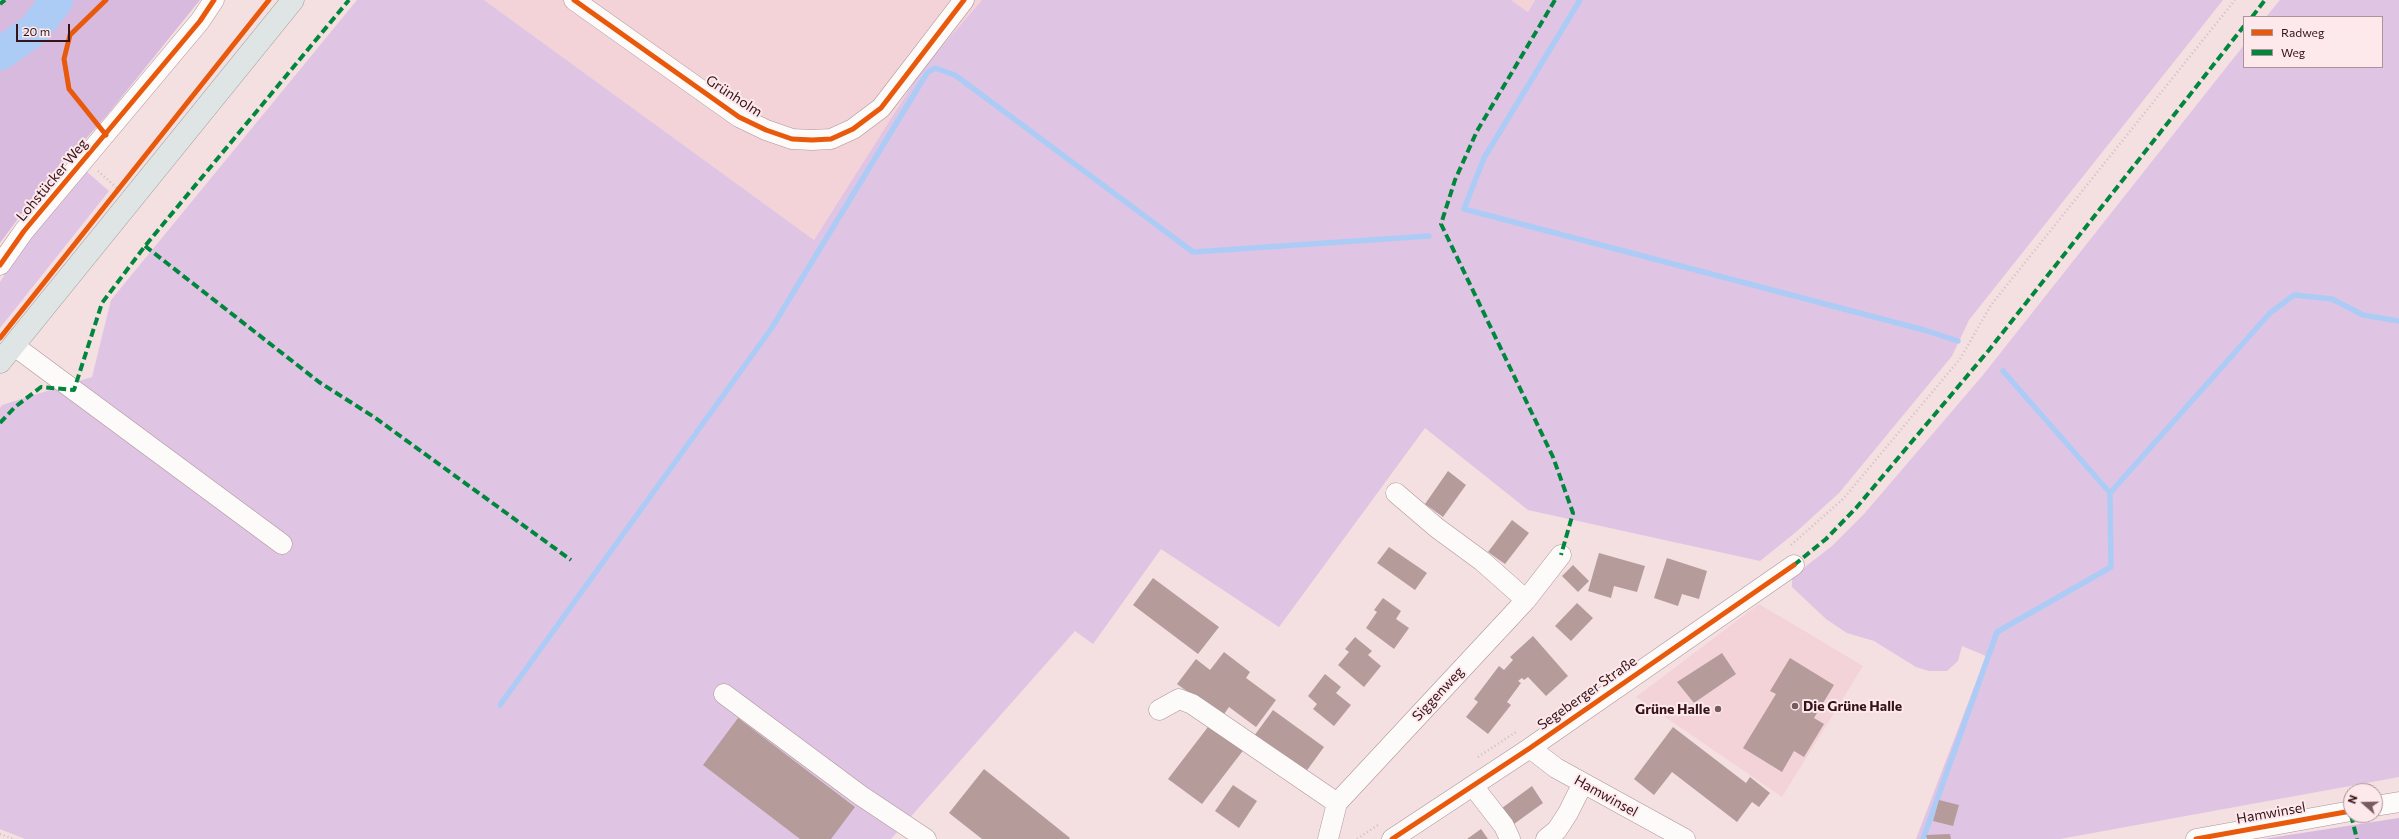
<!DOCTYPE html>
<html>
<head>
<meta charset="utf-8">
<style>
  body { margin:0 }
  #map { position:relative; width:2399px; height:839px; overflow:hidden; background:#f4dfe1; font-family:Commissioner,sans-serif }
  canvas { display:block }
  .legend { position:absolute; left:2243px; top:16px; width:140px; height:52px; box-sizing:border-box; background:#fde9eb; border:1px solid #ad9397; margin:0; padding:5px 7px; list-style:none; font-size:12px; color:#351319 }
  .legend li { display:flex; align-items:center; gap:8px; height:20px }
  .legend b { width:20px; border:1px solid #ad9397 }
  .north { position:absolute; left:2343px; top:783px; width:40px; height:40px; box-sizing:border-box; background:#fde9eb; border:1px solid #ad9397; border-radius:50%; rotate:290deg; font-size:11px; font-weight:700; line-height:16px; text-align:center; color:#351319 }
  .north::after { content:''; display:block; margin:auto; width:14px; height:18px; background:#785a5f; clip-path:polygon(50% 0,100% 100%,50% 72%,0 100%) }
  .scale { position:absolute; left:16px; top:24px; width:54px; height:18px; box-sizing:border-box; border:2px solid #351319; border-top:0; padding-left:5px; font-size:12px; line-height:14px; white-space:nowrap; color:#351319; -webkit-text-stroke:3px #fde9eb; paint-order:stroke }
</style>
</head>
<body>
<div id="map">
<canvas width="2399" height="839"></canvas>
<ul class="legend">
<li><b style="height:5px;background:#e8590c"></b>Radweg</li>
<li><b style="height:5px;background:#00873e"></b>Weg</li>
</ul>
<div class="north">N</div>
<div class="scale">20 m</div>
</div>
<script>
const context = document.querySelector('canvas').getContext('2d');
context.lineJoin = 'round';
function paint(path, color) {
  context.fillStyle = color;
  context.fill(path, 'evenodd');
}
function poly(rows) {
  const path = new Path2D();
  for (const r of rows) {
    path.moveTo(r[0], r[1]);
    for (let i = 2; i < r.length; i += 2) path.lineTo(r[i], r[i + 1]);
  }
  return path;
}
function trace(path, color, width, dash) {
  context.strokeStyle = color;
  context.lineWidth = width;
  context.lineCap = dash ? 'butt' : 'round';
  context.setLineDash(dash || []);
  context.stroke(path);
}
function label(font, color, halo, rows, align = 'center') {
  context.font = font + ' Commissioner,sans-serif';
  context.lineWidth = 4;
  context.setLineDash([]);
  context.textBaseline = 'middle';
  context.strokeStyle = halo;
  context.fillStyle = color;
  for (const [text, x, y, turn = 0] of rows) {
    context.save();
    context.translate(x, y);
    context.rotate((+turn || 0) * Math.PI / 180);
    context.textAlign = isNaN(turn) ? turn : align;
    if (halo) context.strokeText(text, 0, 0);
    context.fillText(text, 0, 0);
    context.restore();
  }
}
const built = poly([
  [484,0,982,0,923,68,814,240],
  [1511,0,1535,0,1528,12],
  [1759,604,1863,666,1782,797,1636,697]
]);
const green = poly([
  [357,0,484,0,814,240,923,68,982,0,1511,0,1528,12,1535,0,2223,0,1969,320,1952,356,1839,493,1796,532,1760,561,1528,510,1425,428,1279,627,1161,549,1093,644,1075,631,891,839,25,839,0,829,0,408,2,405,92,377,111,300],
  [2280,0,2399,0,2399,777,2060,839,1916,839,1986,656,1962,646,1958,661,1947,671,1929,671,1916,667,1874,641,1847,633,1826,619,1792,587,1792,577,1832,546,1864,514,1983,375,2244,45,2244,67,2382,67,2382,17,2266,17],
  [86,171,109,191,0,328,0,282,30,236]
]);
const forest = poly([
  [0,0,200,0,107,115,31,201,0,243],
  [2399,818,2399,839,2263,839]
]);
const stream = poly([
  [1580,0,1484,158,1464,209,1924,330,1958,341],
  [2110,493,2270,313,2294,295,2332,299,2363,315,2399,321],
  [500,705,771,329,927,73,935,68,955,75,1193,252,1429,236],
  [1923,839,1997,632,2111,567,2110,493,2003,371]
]);
const river = poly([
  [0,54,34,30,57,0]
]);
const building = poly([
  [1448,471,1466,485,1443,517,1425,504],
  [1512,520,1529,533,1505,564,1488,552],
  [1389,547,1427,573,1415,590,1377,563],
  [1599,553,1645,566,1637,592,1614,586,1611,598,1588,591],
  [1667,558,1707,571,1699,599,1682,594,1678,606,1654,598],
  [1573,565,1589,581,1578,592,1562,576],
  [1153,578,1219,627,1198,654,1133,605],
  [1383,598,1401,611,1396,619,1409,628,1394,649,1366,628,1377,612,1374,610],
  [1577,603,1593,618,1571,641,1555,626],
  [1533,636,1568,676,1546,696,1528,677,1524,680,1522,678,1518,681,1521,683,1507,702,1511,705,1488,734,1466,717,1478,702,1474,699,1499,666,1504,670,1513,660,1510,657],
  [1355,637,1372,651,1368,655,1381,666,1364,687,1338,665,1349,652,1345,649],
  [1224,652,1250,672,1246,678,1276,700,1256,727,1229,707,1222,717,1177,684,1196,659,1210,670],
  [1722,653,1736,674,1694,703,1677,682],
  [1790,658,1834,685,1814,718,1824,724,1804,757,1794,751,1782,772,1743,748,1776,694,1770,691],
  [1325,674,1341,687,1336,693,1351,705,1334,726,1313,709,1317,704,1308,696],
  [1273,710,1324,747,1305,773,1254,736],
  [738,718,855,807,831,839,800,839,703,765],
  [1211,723,1245,748,1202,804,1168,779],
  [1673,727,1746,783,1750,777,1770,793,1759,807,1752,802,1737,822,1672,772,1654,795,1634,779],
  [984,769,1070,838,1069,839,982,839,949,813],
  [1233,785,1257,801,1239,828,1215,811],
  [1532,786,1543,803,1514,824,1502,808],
  [1939,800,1959,805,1953,826,1933,821],
  [1481,829,1488,839,1467,839],
  [1950,834,1951,839,1927,839,1926,835]
]);
const path = poly([
  [98,171,117,188],
  [1791,545,1843,499,1960,359,1991,305,2235,0],
  [1478,757,1516,732],
  [0,834,14,839],
  [1357,839,1378,825]
]);
const minor = poly([
  [574,0,739,117,766,130,792,139,812,140,831,139,853,129,881,108,964,0],
  [0,265,24,231,200,21,214,0],
  [13,345,282,544],
  [1396,493,1437,528,1482,561,1526,600],
  [724,694,860,795,926,839],
  [1159,710,1179,699,1192,704,1337,803],
  [1530,748,1556,768,1685,839],
  [1473,786,1504,826,1510,839],
  [2375,806,2399,802],
  [1328,839,1337,803,1526,600,1561,555],
  [1392,839,1530,748,1794,565],
  [1546,839,1557,830,1568,813,1583,783],
  [2196,839,2351,811]
]);
const major = poly([
  [0,362,293,0]
]);
const quiet = poly([
  [1555,0,1477,131,1455,180,1441,224,1553,457,1573,513,1561,555],
  [0,4,5,0],
  [2252,17,2265,0],
  [145,246,319,382,374,417,571,560],
  [0,423,15,407,41,387,74,390,102,303,145,246,349,0],
  [1794,565,1826,539,1856,508,1989,350,2244,26],
  [2351,815,2357,839]
]);
const cycleway = poly([
  [574,0,739,117,766,130,792,139,812,140,831,139,853,129,881,108,964,0],
  [106,135,69,89,64,59,70,35,106,0],
  [0,265,24,231,200,21,214,0],
  [0,338,269,0],
  [1392,839,1530,748,1794,565],
  [2196,839,2351,811]
]);
const markers = [
  [1795,706,4,"#785a5f"],
  [1718,709,4,"#785a5f"]
];
const streetNames = [
  ["Grünholm",734,96,33],
  ["Lohstücker Weg",52,180,-50],
  ["Segeberger Straße",1587,693,-35],
  ["Siggenweg",1438,694,-47],
  ["Hamwinsel",1606,796,29],
  ["Hamwinsel",2271,813,-10]
];
const poiNames = [
  ["Die Grüne Halle",1803,706],
  ["Grüne Halle",1710,709,"right"]
];
paint(built, '#f3d3d7');
paint(green, '#e0c4e4');
paint(forest, '#d8bade');
trace(stream, '#adccf5', 5.5);
trace(river, '#adccf5', 33);
paint(building, '#b59c9b');
trace(minor, '#ae9598', 21);
trace(major, '#9b9f9f', 23);
trace(path, '#ccc1c1', 2.5, [1, 3]);
trace(minor, '#fdfafa', 20);
trace(major, '#dfe4e4', 22);
trace(quiet, '#00873e', 4, [8, 4]);
trace(cycleway, '#e8590c', 5);
for (const [x, y, r, color] of markers) {
  const dot = new Path2D();
  dot.arc(x, y, r, 0, 2 * Math.PI);
  context.fillStyle = color;
  context.fill(dot);
  trace(dot, '#fde9eb', 1.5);
}
label('14px', '#351319', '#fde9eb', streetNames);
label('bold 14px', '#351319', '#fde9eb', poiNames, 'left');
</script>
</body>
</html>
